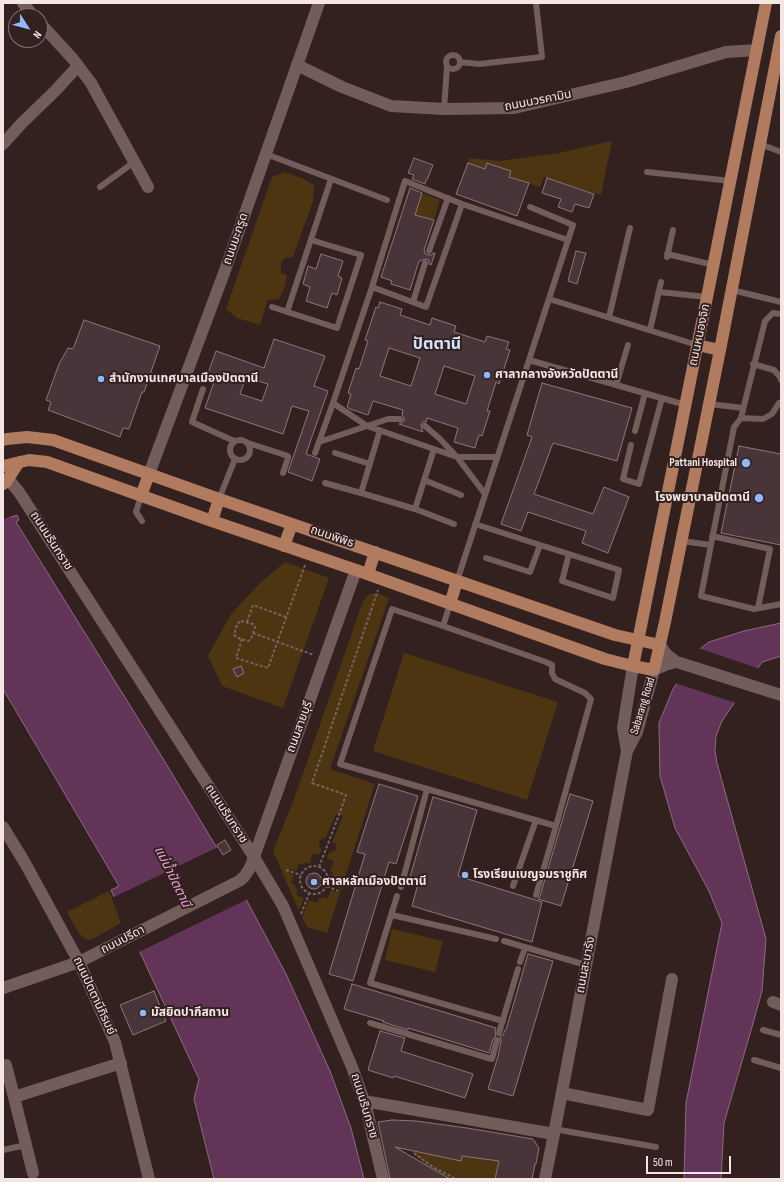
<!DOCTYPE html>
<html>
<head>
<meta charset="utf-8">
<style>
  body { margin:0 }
  #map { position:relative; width:784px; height:1182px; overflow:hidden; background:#332120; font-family:"Sofia Sans Condensed",sans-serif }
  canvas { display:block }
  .frame { position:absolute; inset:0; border:4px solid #f3e6e5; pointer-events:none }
  .north { position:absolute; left:8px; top:8px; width:40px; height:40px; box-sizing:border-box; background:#332120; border:1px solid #80706f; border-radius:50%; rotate:126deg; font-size:11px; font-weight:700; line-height:16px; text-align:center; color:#f3e6e5 }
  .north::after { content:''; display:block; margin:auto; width:14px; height:18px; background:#8fb8fd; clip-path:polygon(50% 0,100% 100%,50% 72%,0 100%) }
  .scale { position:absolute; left:646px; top:1156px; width:85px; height:18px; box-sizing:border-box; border:2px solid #f3e6e5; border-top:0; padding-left:5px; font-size:12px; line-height:14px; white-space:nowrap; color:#f3e6e5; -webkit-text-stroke:3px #332120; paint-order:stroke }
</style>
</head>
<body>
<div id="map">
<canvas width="784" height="1182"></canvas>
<div class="frame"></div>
<div class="north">N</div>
<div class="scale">50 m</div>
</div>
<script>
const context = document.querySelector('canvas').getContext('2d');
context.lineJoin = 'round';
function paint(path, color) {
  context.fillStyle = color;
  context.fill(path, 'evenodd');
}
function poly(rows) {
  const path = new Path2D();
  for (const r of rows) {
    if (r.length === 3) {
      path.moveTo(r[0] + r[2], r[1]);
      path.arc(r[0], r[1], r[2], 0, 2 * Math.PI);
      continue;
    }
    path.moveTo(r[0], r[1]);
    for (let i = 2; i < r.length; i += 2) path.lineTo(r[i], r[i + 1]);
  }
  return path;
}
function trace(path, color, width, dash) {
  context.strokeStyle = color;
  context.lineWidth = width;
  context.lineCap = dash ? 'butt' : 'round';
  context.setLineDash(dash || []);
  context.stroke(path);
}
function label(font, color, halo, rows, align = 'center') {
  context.font = font + ' "Sofia Sans Condensed","Noto Sans Thai",sans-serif';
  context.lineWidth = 4;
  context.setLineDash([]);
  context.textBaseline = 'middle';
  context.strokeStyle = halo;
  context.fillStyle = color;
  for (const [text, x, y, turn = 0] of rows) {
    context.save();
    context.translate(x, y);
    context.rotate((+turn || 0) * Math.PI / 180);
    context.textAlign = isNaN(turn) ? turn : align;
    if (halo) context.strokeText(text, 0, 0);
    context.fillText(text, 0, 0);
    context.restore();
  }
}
const green = poly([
  [612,141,601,195,544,177,540,187,509,177,511,171,487,163,485,169,468,163,469,158,500,161,558,153],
  [285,172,302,178,314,185,313,201,293,257,285,258,281,263,281,273,287,275,285,286,279,299,268,300,260,325,237,318,226,309,272,177],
  [422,193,440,200,434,220,415,215],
  [285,562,329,578,283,708,222,686,208,656,231,614,261,582],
  [377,593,389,598,330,769,375,784,327,933,307,927,302,918,309,900,317,903,319,898,322,899,323,897,328,898,331,890,338,893,340,888,333,885,336,878,332,876,333,873,330,872,334,861,327,858,329,852,332,853,333,851,335,851,337,847,335,846,336,844,332,842,343,816,336,814,325,839,323,838,322,840,320,840,319,844,320,845,319,848,322,849,319,855,313,853,309,864,305,862,304,865,299,863,296,871,291,869,289,873,294,875,291,883,296,886,295,888,298,890,296,895,304,898,299,911,273,851,294,799,363,601,369,594],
  [404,653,558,702,527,800,373,751],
  [109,891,121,923,91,940,85,939,78,932,67,912],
  [392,929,443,941,435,972,385,960],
  [413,1151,461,1161,462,1156,499,1161,495,1179,450,1179,430,1168,414,1155]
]);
const water = poly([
  [3,504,12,517,17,515,19,520,16,522,162,757,232,873,286,974,330,1071,351,1128,364,1179,214,1179,194,1099,199,1079,111,890,119,886,3,689,3,504],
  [781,623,781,656,762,662,722,721,716,736,715,751,717,763,766,939,762,991,752,1027,724,1123,721,1179,684,1179,686,1103,722,923,709,891,675,828,660,776,659,723,673,689,701,648,709,642,744,631,781,623]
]);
const pier = poly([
  [3,502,13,514,17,513,3,520],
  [698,648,760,669,736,703,675,683],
  [218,847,248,899,137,953,112,898]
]);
const building = poly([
  [414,158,433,165,427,180,426,180,425,184,412,179,414,175,408,173,414,158],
  [468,163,485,169,487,163,511,171,509,177,529,183,517,216,456,194,468,163],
  [547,178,594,194,589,208,575,204,572,212,558,207,561,199,542,193,547,178],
  [410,188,422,193,415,215,434,220,424,250,425,254,428,255,432,255,433,253,435,253,431,265,429,264,429,260,426,259,419,261,410,290,391,284,392,281,381,277,410,188],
  [576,251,586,253,577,284,568,281,576,251],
  [321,254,343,261,338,276,342,278,337,295,332,293,327,308,306,301,310,287,303,284,308,266,316,269,321,254],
  [380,302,402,309,400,315,430,325,432,318,456,326,454,332,485,342,487,336,509,342,506,349,510,350,499,384,496,382,487,411,490,411,482,436,479,435,475,448,454,442,458,428,427,418,426,422,423,422,421,425,423,432,399,424,404,421,404,417,402,415,403,410,373,401,368,415,350,409,347,407,351,394,348,393,356,368,359,369,368,341,365,340,376,307,378,308,380,302],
  [389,348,420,358,411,386,380,376,389,348],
  [444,366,475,376,466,404,435,394,444,366],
  [84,320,160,346,144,392,142,392,129,429,123,428,120,437,48,410,51,402,46,400,59,364,68,348,73,349,84,320],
  [274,339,325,356,314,386,328,391,306,454,320,459,312,481,288,472,309,411,292,406,283,434,205,408,215,379,207,376,216,351,264,368,274,339],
  [246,377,268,384,262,401,240,394,246,377],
  [542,383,632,408,617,461,553,443,534,494,593,514,604,487,629,497,608,553,582,543,586,531,528,512,521,531,501,524,532,437,527,435,542,383],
  [739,446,781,454,781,545,721,533,739,446],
  [241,666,244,673,237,677,233,669,241,666],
  [379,784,418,796,396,864,389,862,353,981,329,974,365,854,357,852,379,784],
  [570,794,593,801,561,906,538,899,540,896,570,794],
  [433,797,477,810,458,876,542,902,532,942,412,906,419,880,410,877,433,797],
  [225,840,231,850,223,855,217,845,225,840],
  [314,881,8],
  [528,954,553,961,513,1096,488,1089,498,1056,501,1041,500,1037,503,1035,505,1030,506,1030,528,954],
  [352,984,496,1028,495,1032,496,1036,493,1039,489,1053,408,1028,408,1030,383,1022,384,1021,344,1009,352,984],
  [154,991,166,1021,133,1035,120,1005,154,991],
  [380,1031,405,1038,401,1051,473,1074,465,1098,394,1076,393,1078,368,1070,380,1031],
  [392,1120,416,1121,467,1128,533,1139,539,1148,536,1164,535,1164,532,1179,495,1179,499,1161,462,1156,461,1161,395,1147,450,1179,390,1179,378,1122,392,1120]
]);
const path = poly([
  [241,621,253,624,255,627,251,639,248,641,238,638,234,635,237,624,241,621],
  [247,622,253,605,286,617],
  [253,633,314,655],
  [242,639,236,658,268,668,305,565],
  [314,880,14],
  [319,867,339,815,346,795,312,783,378,590],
  [286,870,301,875],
  [327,886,338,891],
  [301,914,309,894],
  [414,1153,433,1167,456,1179]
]);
const service = poly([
  [453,62,7],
  [460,62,479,64,542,57,536,3],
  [444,109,447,67],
  [760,144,781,152],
  [266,154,387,200],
  [647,172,731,181],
  [100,187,134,162],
  [429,251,448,198],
  [667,254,714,265],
  [667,257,673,230],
  [372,287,426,307,462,204],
  [732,290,781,302],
  [659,292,707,297],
  [549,299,697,345],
  [413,302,425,263],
  [272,307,337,328,361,255,311,240],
  [287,312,331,179],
  [781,314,773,313,765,321,741,418,734,427,701,596,754,609,781,604],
  [609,317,630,228],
  [650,330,661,282],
  [529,360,686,405],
  [753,364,774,370,780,377,781,380],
  [616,385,628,345],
  [203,389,192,422,234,441],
  [333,403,367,426,457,457,497,457],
  [709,404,743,408],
  [741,418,763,419,772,414,779,403],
  [425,426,439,438,457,457,485,494],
  [380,430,361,493,415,509,434,449],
  [635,431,645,393],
  [240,450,10],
  [319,442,388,419,400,419],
  [248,443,288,456,288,458,283,473],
  [631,445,623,479,639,484,662,398],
  [315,453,333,403,372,287,405,181,462,204,568,240],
  [335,453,370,464],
  [424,480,461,495],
  [325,483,361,493],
  [141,496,136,512,142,521],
  [219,499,235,459],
  [415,509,454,524],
  [475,524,540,545,569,554,619,570,613,598,562,581,569,554],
  [712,536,770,549,758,608],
  [682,541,711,545],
  [486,558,530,572,540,545],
  [457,581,573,225,530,207],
  [443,626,450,604],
  [513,886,536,820],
  [401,887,427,789],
  [536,895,556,826,591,699,585,693,555,679,552,673,552,665,546,662,443,626,392,609,340,764,556,826],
  [397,896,370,983,503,1021],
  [392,915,496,939],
  [504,941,586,965],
  [520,962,525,948],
  [370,1023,492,1059,497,1040],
  [763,1030,781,1035],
  [499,1033,518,969],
  [754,1060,781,1068],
  [554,1129,656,1147],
  [3,1150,26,1145]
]);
const minor = poly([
  [23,3,33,16],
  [40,23,73,59,91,83,148,187],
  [297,65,342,87,391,106,444,109,514,108,626,82,726,52,757,50],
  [3,144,22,123,56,90,78,66],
  [773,1002,781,1005],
  [6,1065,33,1173],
  [562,1093,648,1110,672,979],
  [14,1097,121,1063],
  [545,1179,554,1134]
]);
const tertiary = poly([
  [149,474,224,273,319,3],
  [8,479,19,492,254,857,283,906,352,1067,366,1107,383,1179],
  [627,751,623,728,633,666],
  [3,827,25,863,79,962,115,1042,149,1179],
  [3,988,79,962,239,881,244,877,250,868,254,857,356,570],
  [364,1101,554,1134,627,751,637,732,654,670]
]);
const secondary = poly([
  [660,645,666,654,676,662],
  [680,663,781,695],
  [654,670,665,665,676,662]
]);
const primary = poly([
  [697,345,720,350],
  [3,440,7,439,27,437,53,440,219,499,615,635,660,645],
  [3,466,29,460,47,462,212,521,356,570,605,659,633,666,654,670,665,622,720,350,781,36],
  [3,484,6,482,19,462],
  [141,496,149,474],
  [212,521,219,499],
  [284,546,292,524],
  [368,574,375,552],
  [450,604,457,581],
  [633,666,766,3]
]);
const markers = [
  [487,375,4,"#8fb8fd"],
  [101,379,4,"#8fb8fd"],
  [746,463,5,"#8fb8fd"],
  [759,498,5,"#8fb8fd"],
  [465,875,4,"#8fb8fd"],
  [314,882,4,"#8fb8fd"],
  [143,1013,4,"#8fb8fd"]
];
const streetNames = [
  ["ถนนนวรคามิน",538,101,-11],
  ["ถนนมะกรูด",236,239,-71],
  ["ถนนหนองจิก",700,335,-78],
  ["ถนนพิพิธ",332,537,19],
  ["ถนนนรินทราช",51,541,57],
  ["Sabarang Road",643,706,-73],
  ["ถนนสายบุรี",300,727,-70],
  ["ถนนนรินทราช",226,814,57],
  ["ถนนปรีดา",123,940,-27],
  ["ถนนสะบารัง",586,965,-79],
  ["ถนนปัตตานีภิรมย์",94,996,65],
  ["ถนนนรินทราช",364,1106,73]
];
const poiNames = [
  ["ศาลากลางจังหวัดปัตตานี",495,375],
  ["สำนักงานเทศบาลเมืองปัตตานี",109,379],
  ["Pattani Hospital",737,463,"right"],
  ["โรงพยาบาลปัตตานี",750,498,"right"],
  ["โรงเรียนเบญจมราชูทิศ",473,875],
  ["ศาลหลักเมืองปัตตานี",322,882],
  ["มัสยิดปากีสถาน",151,1013]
];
const waterNames = [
  ["แม่น้ำปัตตานี",172,877,64]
];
const districtNames = [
  ["ปัตตานี",437,345]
];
paint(green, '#4c3510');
paint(water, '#623558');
trace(water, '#8e6a82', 1);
paint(pier, '#332120');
paint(building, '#48353a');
trace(building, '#8c767c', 1);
trace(path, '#746463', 2, [3, 2]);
trace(service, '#725d5a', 6);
trace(minor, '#725d5a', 12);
trace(tertiary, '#725d5a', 12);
trace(secondary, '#725d5a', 12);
trace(primary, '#b07b5f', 12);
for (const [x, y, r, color] of markers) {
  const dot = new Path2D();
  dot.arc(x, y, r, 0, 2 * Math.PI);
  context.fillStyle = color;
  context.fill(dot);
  trace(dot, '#332120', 1.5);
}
label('12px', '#f3e6e5', '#332120', streetNames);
label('bold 12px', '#f3e6e5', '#332120', poiNames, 'left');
label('italic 13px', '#eea5dd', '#332120', waterNames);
label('bold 16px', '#d2e3fd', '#332120', districtNames);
</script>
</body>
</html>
